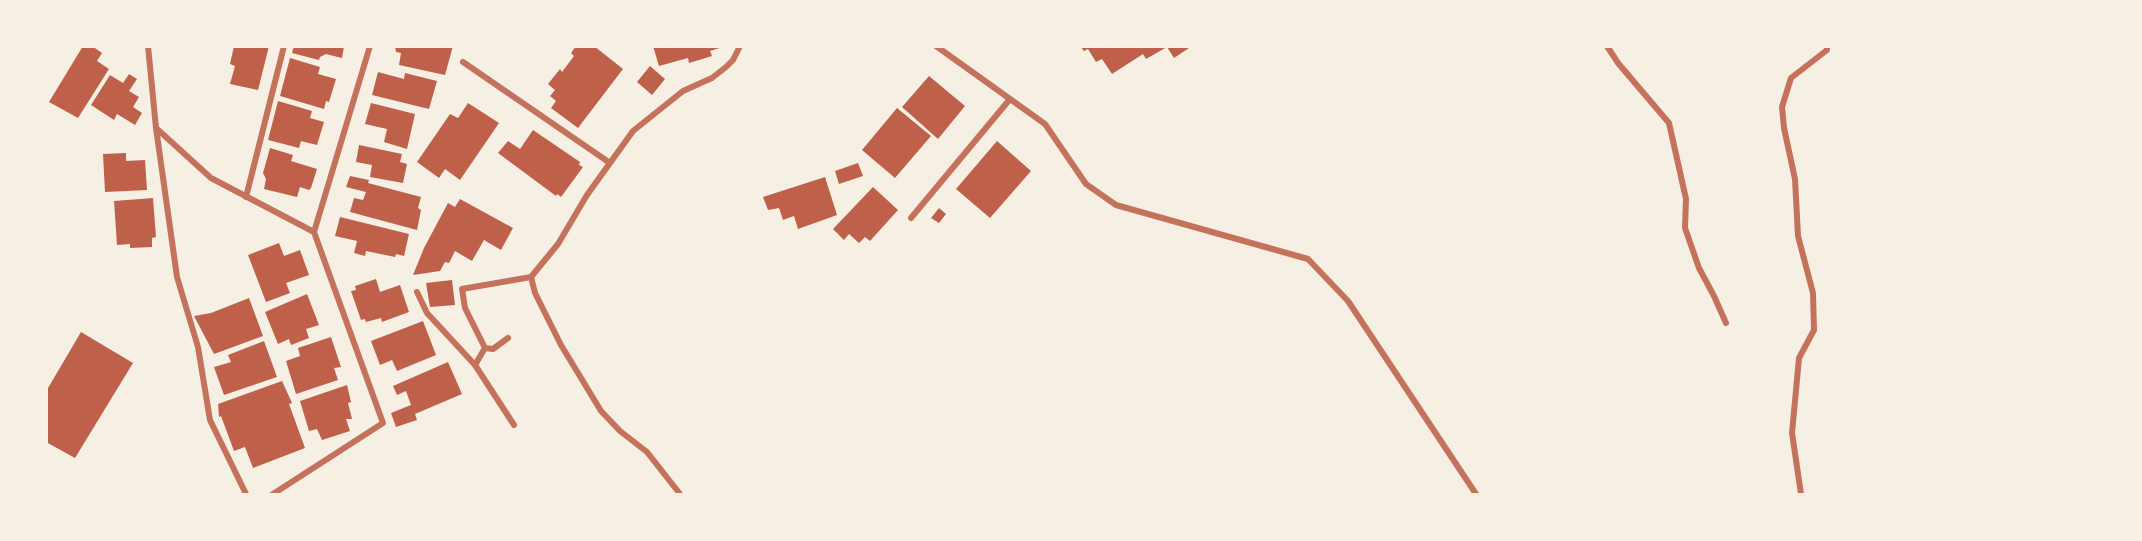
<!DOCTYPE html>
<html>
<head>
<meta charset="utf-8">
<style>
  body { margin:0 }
  #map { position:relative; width:2142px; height:541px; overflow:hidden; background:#f6efe4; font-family:Mulish,sans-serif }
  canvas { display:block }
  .frame { position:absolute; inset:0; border:48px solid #f6efe4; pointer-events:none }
</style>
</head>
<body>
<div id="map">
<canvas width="2142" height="541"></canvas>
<div class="frame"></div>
</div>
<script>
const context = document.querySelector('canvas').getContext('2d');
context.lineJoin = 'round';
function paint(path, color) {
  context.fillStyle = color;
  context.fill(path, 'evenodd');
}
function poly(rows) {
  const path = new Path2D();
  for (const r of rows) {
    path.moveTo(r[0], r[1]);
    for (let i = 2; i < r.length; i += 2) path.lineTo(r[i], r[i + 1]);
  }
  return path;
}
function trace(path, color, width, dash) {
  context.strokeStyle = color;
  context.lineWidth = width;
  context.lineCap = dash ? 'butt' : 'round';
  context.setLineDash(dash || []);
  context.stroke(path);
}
const building = poly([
  [83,46,92,46,102,53,97,61,109,69,78,118,49,102],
  [234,46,269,46,258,90,230,84,235,66,230,64],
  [294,46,344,46,342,58,326,54,320,57,319,60,292,53],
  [395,46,453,46,445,75,399,65,401,53,396,52],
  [576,46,594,46,623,69,578,128,551,108,556,101,550,96,555,90,548,84,560,69,562,72,574,56,571,53],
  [653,46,723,46,723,47,710,51,712,56,689,63,688,58,659,66],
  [1080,46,1192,46,1174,58,1167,47,1146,59,1143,54,1112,74,1102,59,1096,62,1088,49,1084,51],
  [290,58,320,67,318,74,336,79,329,102,326,101,324,109,280,96],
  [650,66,665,79,652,95,637,82],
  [378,72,404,79,405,73,437,81,429,109,372,95],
  [129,74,137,79,129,91,139,97,133,107,142,113,135,125,117,114,114,120,91,105,110,75,123,83],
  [929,76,965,106,938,139,902,107],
  [278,101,312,111,310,118,324,122,317,145,301,141,299,148,268,140],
  [371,103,415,114,407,149,384,142,387,129,365,124],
  [468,103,499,123,460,180,445,169,439,178,417,162,450,114,458,118],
  [897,108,931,136,895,178,862,150],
  [533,130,580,162,579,165,583,167,561,197,557,194,556,196,498,153,508,141,520,149],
  [997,141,1031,171,990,218,956,189],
  [359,145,402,154,400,162,407,164,403,183,370,177,372,165,356,162],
  [270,148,293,155,291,161,317,169,311,188,309,190,300,187,297,197,264,189,266,179,263,173],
  [126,153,126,161,145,160,147,190,105,192,103,154],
  [858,163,863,176,839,184,835,171],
  [350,176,369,180,368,183,421,197,418,208,421,210,417,230,350,212,354,198,363,200,366,192,346,187],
  [825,177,837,215,798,229,794,216,783,220,779,208,768,210,763,197],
  [873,187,898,210,870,241,865,237,859,243,849,234,844,240,833,229],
  [153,198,156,237,152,238,152,247,130,248,130,244,117,245,114,201],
  [460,199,513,228,501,250,484,240,472,261,455,251,449,263,445,262,440,271,413,275,424,248,448,203,455,207],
  [939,208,946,214,939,223,931,218],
  [340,217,409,234,404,256,396,254,395,257,366,251,365,256,354,253,357,241,335,236],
  [279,243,284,256,300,250,309,275,286,283,290,293,266,302,248,255],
  [376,279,380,292,400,285,409,312,382,322,381,318,366,322,365,319,361,320,351,291,356,290,355,286],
  [452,280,455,305,430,307,426,283],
  [307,294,319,325,306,329,309,338,291,345,289,339,278,344,265,312],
  [249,298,263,336,214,354,194,316,211,313],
  [423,321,436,355,397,371,392,360,380,365,371,341],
  [81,332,133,363,75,458,46,442,46,387,48,388],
  [331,337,341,367,334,368,338,380,296,394,286,361,300,356,298,348],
  [264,341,277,377,224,395,214,367,231,362,228,355],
  [448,362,462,394,415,414,417,420,396,427,391,413,411,405,406,391,397,395,393,386],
  [282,381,292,403,289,404,305,448,253,468,245,447,234,451,221,416,219,417,218,404],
  [347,385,351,402,348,403,352,419,346,419,350,431,322,440,317,429,309,431,300,401]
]);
const minor = poly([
  [148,46,156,128,177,277,198,347,210,420,246,494],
  [936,46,1045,124,1086,184,1116,205,1308,259,1348,301,1476,494],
  [1607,46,1618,63,1669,123,1686,199,1685,228,1699,268,1714,296,1726,323],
  [463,62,610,163],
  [156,128,211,178,314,232,383,423,273,494],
  [246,197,284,46],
  [911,218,1010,99],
  [314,232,370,46],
  [417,292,427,313,475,365,514,425],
  [485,348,493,349,508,338],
  [475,365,485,348,465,308,462,289,531,277],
  [680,494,647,452,620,431,601,411,561,345,535,293,531,277,558,244,587,195,633,131,683,91,712,78,726,67,733,60,740,46],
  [1801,494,1792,433,1799,358,1814,330,1813,293,1798,236,1795,179,1784,128,1782,107,1791,78,1827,50,1827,46]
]);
paint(building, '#bf614a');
trace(minor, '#c5725c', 6);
</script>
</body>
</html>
